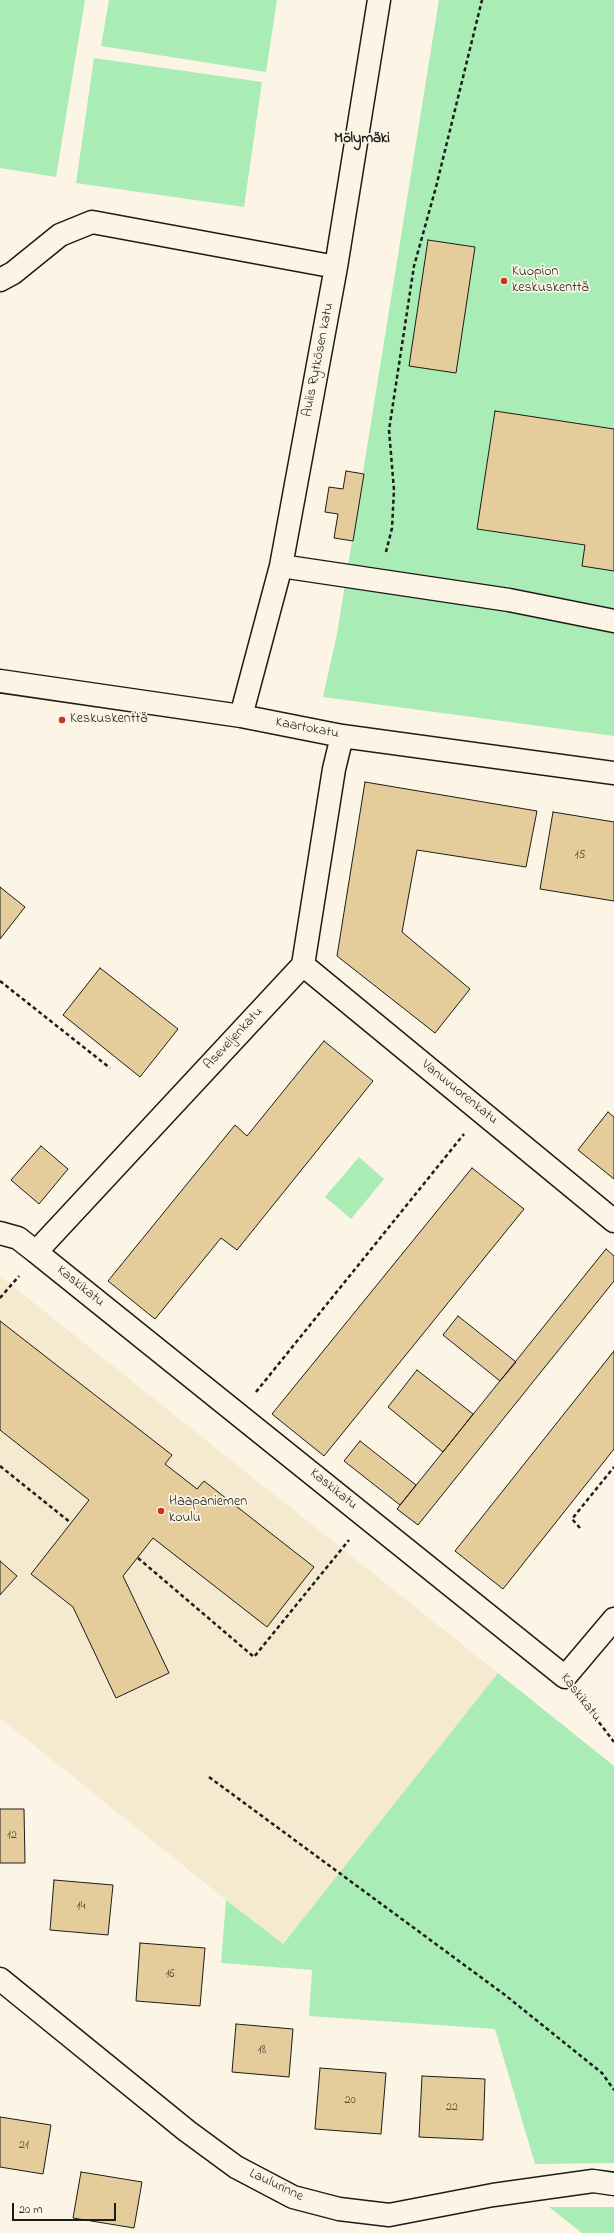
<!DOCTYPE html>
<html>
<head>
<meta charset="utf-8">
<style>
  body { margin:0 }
  #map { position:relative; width:614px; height:2233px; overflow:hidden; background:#fcf5e5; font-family:"Indie Flower",sans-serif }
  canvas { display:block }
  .scale { position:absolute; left:12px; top:2203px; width:104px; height:18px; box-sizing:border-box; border:2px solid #1c1c1c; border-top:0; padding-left:5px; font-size:12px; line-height:14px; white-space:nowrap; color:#1c1c1c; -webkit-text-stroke:3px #fcf5e5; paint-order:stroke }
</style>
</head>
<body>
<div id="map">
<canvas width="614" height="2233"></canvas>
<div class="scale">20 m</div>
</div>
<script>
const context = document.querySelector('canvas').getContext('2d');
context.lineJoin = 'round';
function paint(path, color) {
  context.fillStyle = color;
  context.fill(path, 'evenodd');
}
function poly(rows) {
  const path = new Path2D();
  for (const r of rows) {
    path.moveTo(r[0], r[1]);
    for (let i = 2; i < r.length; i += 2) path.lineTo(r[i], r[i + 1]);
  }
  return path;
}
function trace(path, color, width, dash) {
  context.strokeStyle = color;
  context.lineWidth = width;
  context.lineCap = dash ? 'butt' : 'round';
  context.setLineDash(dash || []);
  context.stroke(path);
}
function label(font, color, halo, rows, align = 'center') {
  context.font = font + ' "Indie Flower",sans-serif';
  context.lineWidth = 3.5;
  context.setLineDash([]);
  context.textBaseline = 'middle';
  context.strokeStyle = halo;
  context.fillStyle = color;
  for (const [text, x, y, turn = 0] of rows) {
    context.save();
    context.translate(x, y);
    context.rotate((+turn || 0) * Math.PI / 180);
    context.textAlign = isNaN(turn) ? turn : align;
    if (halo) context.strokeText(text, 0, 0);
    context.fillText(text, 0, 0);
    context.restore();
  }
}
const built = poly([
  [0,1276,498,1673,282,1945,0,1718]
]);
const green = poly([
  [0,0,85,0,56,177,0,168],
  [109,0,277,0,266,72,101,46],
  [439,0,614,0,614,736,323,697,337,634],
  [94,58,262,82,244,207,76,183],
  [359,1157,384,1179,351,1219,325,1197],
  [498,1673,614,1766,614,2163,535,2164,495,2029,309,2016,312,1970,221,1963,226,1900,283,1944],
  [549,2207,614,2207,614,2233,582,2233]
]);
const building = poly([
  [428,240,475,247,456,373,409,366,428,240],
  [495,411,614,429,614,571,582,566,585,545,477,529,495,411],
  [346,471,364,474,353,541,334,538,338,514,325,512,329,487,343,489,346,471],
  [365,782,537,811,526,867,417,850,402,932,470,989,435,1033,337,956,365,782],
  [553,812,614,822,614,901,540,889,553,812],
  [0,887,25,907,0,939,0,887],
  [100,968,178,1029,140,1077,63,1015,100,968],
  [324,1041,373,1081,237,1250,221,1238,155,1319,108,1281,235,1125,247,1136,324,1041],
  [608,1112,614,1117,614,1179,578,1150,608,1112],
  [41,1146,68,1169,39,1204,11,1180,41,1146],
  [472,1168,524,1209,324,1456,272,1414,472,1168],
  [606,1249,614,1256,614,1281,418,1525,397,1509,606,1249],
  [458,1316,516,1362,500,1381,443,1335,458,1316],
  [0,1321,172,1455,165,1464,197,1489,204,1481,314,1567,267,1627,153,1538,123,1576,169,1673,116,1698,73,1607,31,1574,89,1500,0,1430,0,1321],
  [614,1351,614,1449,503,1589,455,1551,614,1351],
  [417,1370,473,1414,443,1452,388,1407,417,1370],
  [360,1441,416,1485,400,1505,344,1461,360,1441],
  [0,1561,17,1576,0,1595,0,1561],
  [0,1809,24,1809,25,1863,0,1863,0,1809],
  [54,1880,113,1885,108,1935,50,1930,54,1880],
  [140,1943,205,1948,200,2006,136,2001,140,1943],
  [236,2024,293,2029,289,2077,232,2072,236,2024],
  [320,2068,386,2073,381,2134,315,2129,320,2068],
  [422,2076,485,2079,483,2140,419,2137,422,2076],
  [0,2117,51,2125,43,2174,0,2167,0,2117],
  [81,2172,142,2182,134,2228,73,2218,81,2172]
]);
const path = poly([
  [386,552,392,528,394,490,389,430,414,266,436,187,482,0],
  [0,981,110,1068],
  [0,1298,19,1276],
  [256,1392,464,1134],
  [0,1466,71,1523],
  [580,1528,572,1519,614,1467],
  [138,1558,254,1657,349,1540],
  [582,1700,614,1742],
  [209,1777,505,1995,602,2073,614,2090]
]);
const minor = poly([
  [0,280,13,273,60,235,92,222,336,267],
  [281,566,509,600,614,621],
  [0,681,241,716,342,736,614,773],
  [241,716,281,566,336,267,379,0],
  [303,965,614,1221],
  [0,1233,18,1238,36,1252,303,965,334,769,342,736],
  [36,1252,565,1677,614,1619],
  [0,1979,187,2131,236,2167,293,2197,339,2209,389,2215,493,2195,593,2181,614,2184]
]);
const markers = [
  [504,281,4,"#c8321e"],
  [62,720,4,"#c8321e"],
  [161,1511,4,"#c8321e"]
];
const numberNames = [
  ["15",580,856],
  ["12",12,1836],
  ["14",81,1907],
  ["16",170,1975],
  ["18",262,2051],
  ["20",350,2101],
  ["22",452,2108],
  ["21",24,2146]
];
const poiNames = [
  ["Kuopion",512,273],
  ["keskuskenttä",512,289],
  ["Keskuskenttä",70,720],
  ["Haapaniemen",169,1503],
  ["koulu",169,1519]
];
const streetNames = [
  ["Aulis Rytkösen katu",319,360,-79],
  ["Kaartokatu",307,729,11],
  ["Aseveljenkatu",234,1039,-47],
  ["Vanuvuorenkatu",459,1093,39],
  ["Kaskikatu",80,1287,39],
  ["Kaskikatu",333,1490,39],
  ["Kaskikatu",580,1698,52],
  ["Laulurinne",276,2186,25]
];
const neighbourhoodNames = [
  ["Mölymäki",362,140]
];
paint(built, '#f5e9cf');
paint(green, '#a9ecb6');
paint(building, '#e5cd9b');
trace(building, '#1c1c1c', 1);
trace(minor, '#1c1c1c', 25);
trace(path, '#1c1c1c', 2.5, [4, 3]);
trace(minor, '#fcf5e5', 22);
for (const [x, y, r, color] of markers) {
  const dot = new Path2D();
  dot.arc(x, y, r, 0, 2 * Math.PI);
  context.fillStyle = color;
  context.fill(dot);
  trace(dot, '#fcf5e5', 1.5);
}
label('12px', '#4e483c', null, numberNames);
label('14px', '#1c1c1c', '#fcf5e5', poiNames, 'left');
label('14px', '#1c1c1c', '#fcf5e5', streetNames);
label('bold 15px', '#1c1c1c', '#fcf5e5', neighbourhoodNames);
</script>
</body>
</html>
